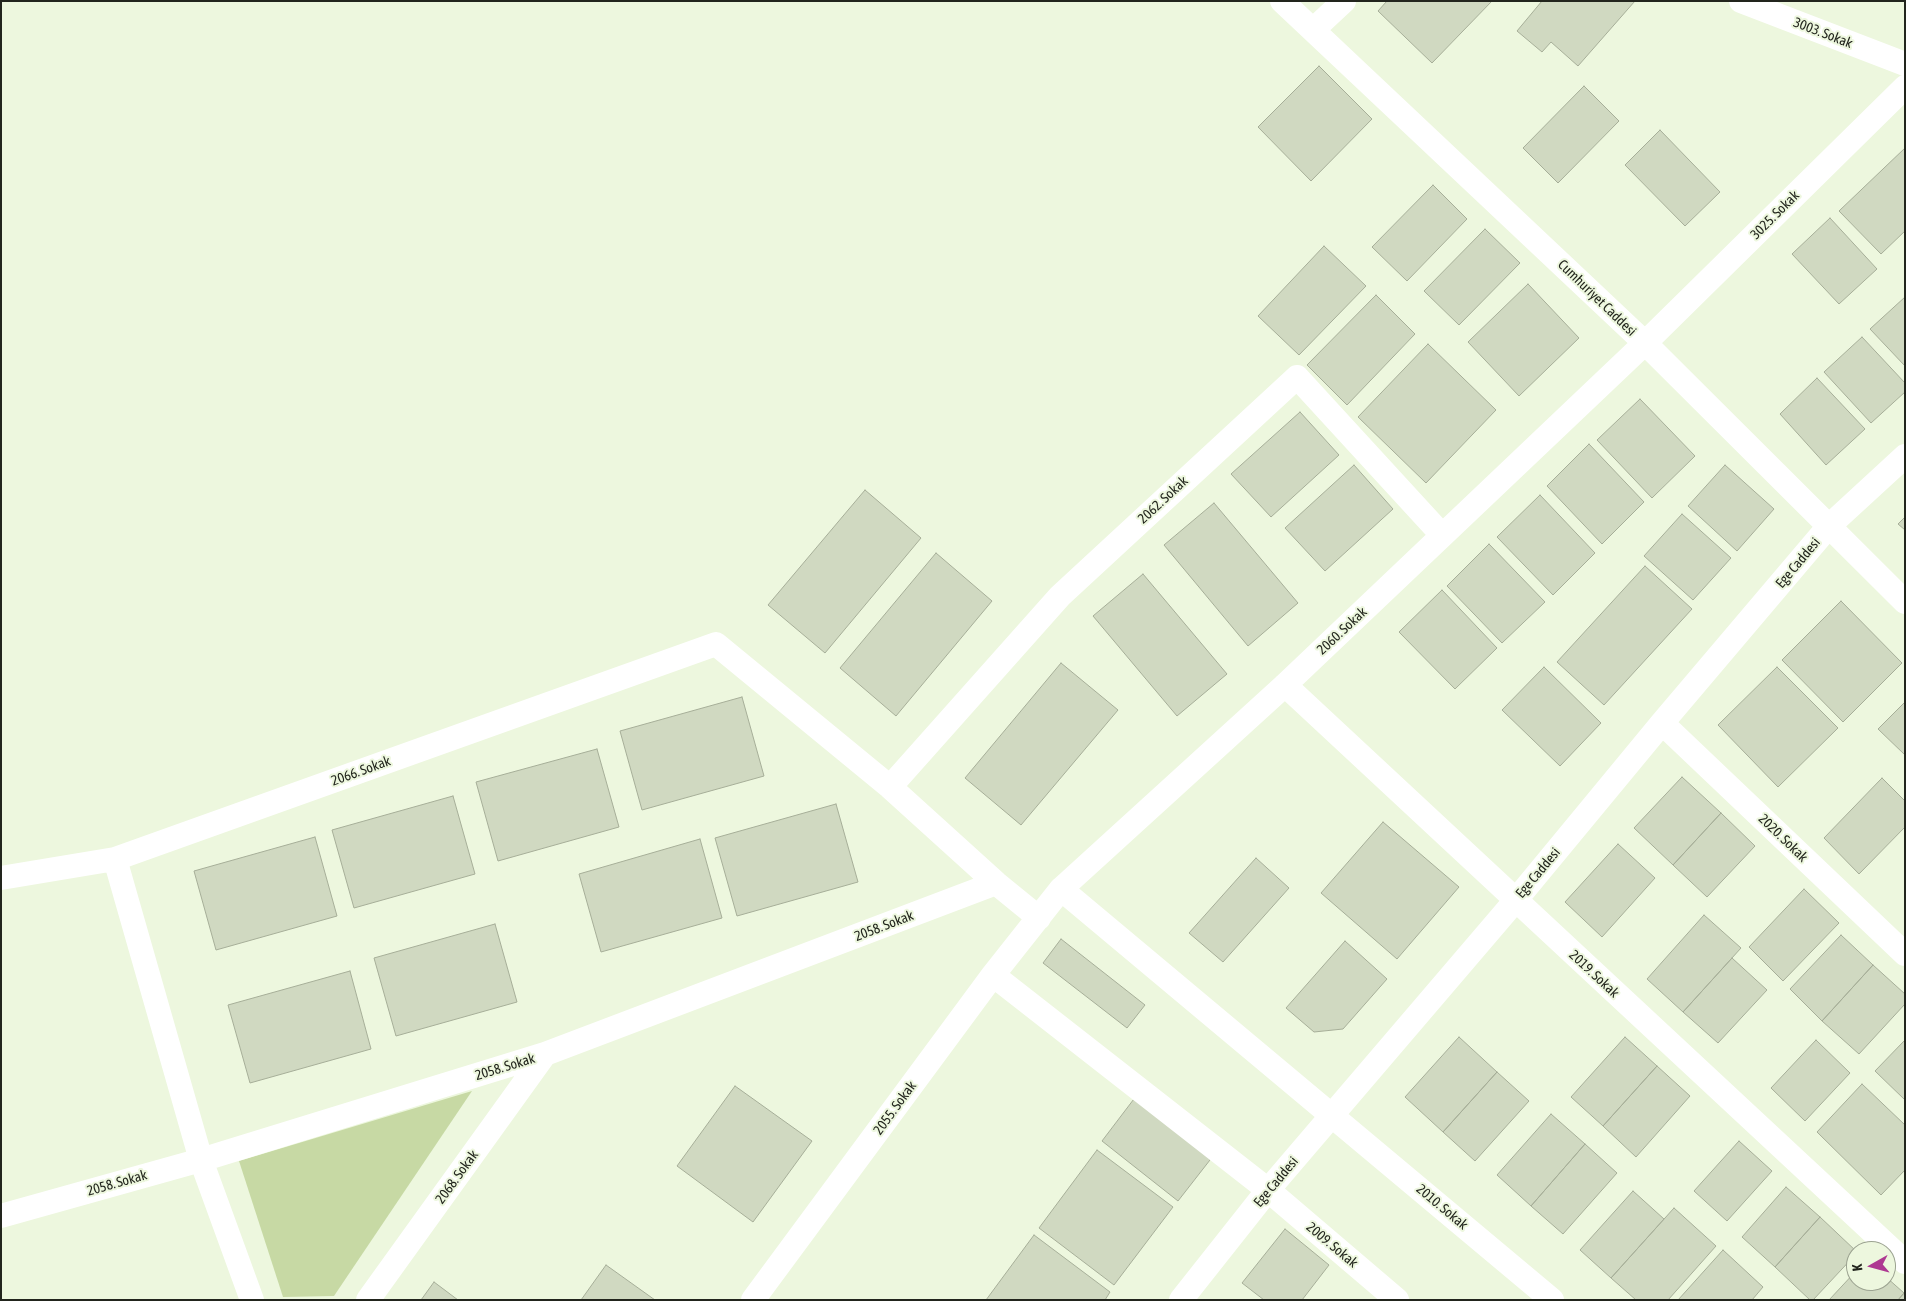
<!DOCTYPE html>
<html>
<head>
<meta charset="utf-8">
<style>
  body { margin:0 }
  #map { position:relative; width:1906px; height:1301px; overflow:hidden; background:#edf7de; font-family:"Asap Condensed",sans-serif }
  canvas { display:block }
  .frame { position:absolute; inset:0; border:2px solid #22251d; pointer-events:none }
  .north { position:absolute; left:1846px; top:1241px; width:50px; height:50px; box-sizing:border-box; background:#edf7de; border:1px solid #9ca391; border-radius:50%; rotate:263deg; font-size:14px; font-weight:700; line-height:20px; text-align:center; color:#22251d }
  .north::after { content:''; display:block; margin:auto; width:18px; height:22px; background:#ae3992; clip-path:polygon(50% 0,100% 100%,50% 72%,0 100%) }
</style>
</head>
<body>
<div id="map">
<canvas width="1906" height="1301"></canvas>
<div class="frame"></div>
<div class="north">K</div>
</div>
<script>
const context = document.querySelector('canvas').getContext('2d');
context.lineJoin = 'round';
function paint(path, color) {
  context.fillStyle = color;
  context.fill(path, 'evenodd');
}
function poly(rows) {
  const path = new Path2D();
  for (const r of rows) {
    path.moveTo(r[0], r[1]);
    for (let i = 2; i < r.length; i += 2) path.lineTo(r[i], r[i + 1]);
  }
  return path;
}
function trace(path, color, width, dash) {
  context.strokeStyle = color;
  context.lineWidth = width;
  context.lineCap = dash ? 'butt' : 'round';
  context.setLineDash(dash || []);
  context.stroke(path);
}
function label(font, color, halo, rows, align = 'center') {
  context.font = font + ' "Asap Condensed",sans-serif';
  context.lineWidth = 4;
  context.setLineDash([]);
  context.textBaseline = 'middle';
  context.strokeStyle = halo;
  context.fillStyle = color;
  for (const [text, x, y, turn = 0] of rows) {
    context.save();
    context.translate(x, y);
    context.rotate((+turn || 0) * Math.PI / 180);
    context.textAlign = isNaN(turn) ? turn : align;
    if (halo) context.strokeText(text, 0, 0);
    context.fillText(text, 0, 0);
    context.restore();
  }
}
const green = poly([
  [472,1091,334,1296,283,1297,239,1161]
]);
const building = poly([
  [1387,1,1492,1,1432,63,1378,11,1387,1],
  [1542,1,1635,1,1578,66,1551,42,1542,52,1517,31,1542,1],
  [1319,66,1372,119,1311,181,1258,127,1319,66],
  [1584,86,1619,121,1558,183,1523,148,1584,86],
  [1660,130,1720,192,1685,226,1625,165,1660,130],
  [1905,148,1905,231,1881,254,1839,211,1905,148],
  [1433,185,1467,219,1407,281,1372,247,1433,185],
  [1830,218,1877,269,1839,304,1792,254,1830,218],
  [1485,229,1520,263,1459,325,1424,291,1485,229],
  [1324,246,1366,286,1299,355,1258,316,1324,246],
  [1528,284,1579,338,1519,396,1468,342,1528,284],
  [1376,295,1415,334,1347,405,1307,365,1376,295],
  [1905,297,1905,366,1870,329,1905,297],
  [1862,337,1905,383,1905,392,1871,423,1824,372,1862,337],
  [1428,344,1496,410,1426,483,1358,417,1428,344],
  [1817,378,1865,429,1826,465,1780,414,1817,378],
  [1640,399,1695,456,1652,498,1597,440,1640,399],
  [1300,412,1339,455,1271,517,1231,474,1300,412],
  [1589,444,1644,502,1602,544,1547,486,1589,444],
  [1354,465,1393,509,1325,571,1285,528,1354,465],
  [1725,465,1774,509,1737,551,1688,506,1725,465],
  [865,490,921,538,825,653,768,605,865,490],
  [1540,495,1595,553,1553,595,1497,537,1540,495],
  [1214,503,1298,603,1248,646,1164,545,1214,503],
  [1682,514,1731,558,1693,600,1644,556,1682,514],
  [1905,517,1905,530,1898,524,1905,517],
  [1489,544,1545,602,1502,643,1447,586,1489,544],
  [936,553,992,601,896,716,840,668,936,553],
  [1645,566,1692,609,1604,705,1557,662,1645,566],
  [1143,574,1227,674,1177,716,1093,616,1143,574],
  [1442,590,1497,648,1455,689,1399,632,1442,590],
  [1841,601,1902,663,1843,722,1782,660,1841,601],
  [1061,663,1118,710,1021,825,965,778,1061,663],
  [1544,667,1601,723,1560,766,1502,710,1544,667],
  [1777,667,1838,728,1778,787,1718,725,1777,667],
  [742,697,764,776,642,810,620,731,742,697],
  [1905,702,1905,755,1878,729,1905,702],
  [597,749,619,827,498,861,476,782,597,749],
  [1682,777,1721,813,1673,865,1634,828,1682,777],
  [1882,778,1905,801,1905,827,1859,874,1824,838,1882,778],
  [453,796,475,874,354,908,332,830,453,796],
  [836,804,858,882,737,916,715,838,836,804],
  [1721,813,1755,846,1707,897,1673,865,1721,813],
  [1383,822,1459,887,1397,959,1321,893,1383,822],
  [315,837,337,916,216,950,194,871,315,837],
  [700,839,722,918,601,952,579,874,700,839],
  [1618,844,1655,878,1602,937,1565,902,1618,844],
  [1256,858,1289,888,1223,962,1189,933,1256,858],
  [1804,889,1839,923,1783,981,1749,947,1804,889],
  [1704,915,1741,948,1683,1012,1647,979,1704,915],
  [495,924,517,1002,396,1036,374,958,495,924],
  [1841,935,1873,965,1822,1021,1790,989,1841,935],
  [1061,939,1145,1005,1127,1028,1043,963,1061,939],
  [1345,941,1387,979,1343,1029,1314,1032,1286,1008,1345,941],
  [1732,958,1767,990,1718,1043,1683,1012,1732,958],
  [1873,965,1905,994,1905,1004,1859,1054,1822,1021,1873,965],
  [350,971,371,1049,250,1083,228,1005,350,971],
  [1459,1037,1497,1072,1443,1132,1405,1097,1459,1037],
  [1625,1037,1657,1066,1603,1126,1571,1097,1625,1037],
  [1816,1040,1850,1073,1805,1121,1771,1088,1816,1040],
  [1905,1040,1905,1100,1875,1071,1905,1040],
  [1657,1066,1690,1096,1636,1157,1603,1126,1657,1066],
  [1497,1072,1529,1101,1475,1161,1443,1132,1497,1072],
  [1862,1084,1905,1125,1905,1170,1881,1195,1817,1132,1862,1084],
  [735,1086,812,1141,753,1222,677,1166,735,1086],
  [1140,1091,1217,1151,1178,1201,1102,1141,1140,1091],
  [1551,1114,1585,1144,1531,1206,1497,1175,1551,1114],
  [1739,1141,1772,1171,1727,1221,1694,1191,1739,1141],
  [1585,1144,1617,1173,1563,1234,1531,1206,1585,1144],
  [1097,1150,1173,1207,1114,1285,1039,1228,1097,1150],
  [1786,1187,1820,1217,1775,1267,1742,1237,1786,1187],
  [1633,1191,1664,1219,1611,1278,1580,1250,1633,1191],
  [1674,1208,1716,1246,1668,1300,1636,1300,1611,1278,1674,1208],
  [1820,1217,1856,1251,1856,1254,1813,1300,1810,1300,1775,1267,1820,1217],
  [1285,1229,1329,1265,1302,1300,1264,1300,1242,1283,1285,1229],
  [1034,1235,1110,1292,1105,1300,986,1300,1034,1235],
  [1723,1250,1763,1287,1752,1300,1678,1300,1723,1250],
  [606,1265,655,1300,581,1300,606,1265],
  [1856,1271,1856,1281,1886,1281,1886,1277,1904,1293,1898,1300,1829,1300,1856,1271],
  [434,1282,458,1300,421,1300,434,1282],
  [1904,1293,1905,1300,1898,1300,1904,1293]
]);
const minor = poly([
  [1282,1,1645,343,1905,602],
  [1741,1,1905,64],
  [1314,29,1344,1],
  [1285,685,1905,1262],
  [1662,723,1905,954],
  [890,787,1060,596,1297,377,1442,535],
  [115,859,201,1160,252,1300],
  [1,878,115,859,716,644,890,787,996,883,1039,918],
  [1061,889,1552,1300],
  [993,975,1268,1190,1397,1300],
  [1,1216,201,1160,545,1054,996,883],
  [368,1300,545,1054],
  [753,1300,993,975,1061,889,1285,685,1645,343,1905,87],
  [1181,1300,1268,1190,1515,901,1662,723,1829,526,1905,456]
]);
const streetNames = [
  ["3003. Sokak",1823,33,21],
  ["3025. Sokak",1775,215,-45],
  ["Cumhuriyet Caddesi",1597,298,44],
  ["2062. Sokak",1163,500,-43],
  ["Ege Caddesi",1798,563,-50],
  ["2060. Sokak",1342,631,-43],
  ["2066. Sokak",361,771,-20],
  ["2020. Sokak",1783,838,44],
  ["Ege Caddesi",1538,873,-50],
  ["2058. Sokak",884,926,-21],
  ["2019. Sokak",1594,974,43],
  ["2058. Sokak",505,1067,-17],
  ["2055. Sokak",895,1108,-54],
  ["2068. Sokak",457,1177,-54],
  ["Ege Caddesi",1276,1182,-50],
  ["2058. Sokak",117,1183,-16],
  ["2010. Sokak",1442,1207,40],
  ["2009. Sokak",1332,1245,40]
];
paint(green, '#c7d9a4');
paint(building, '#d0d9c1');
trace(building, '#a6ae98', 1);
trace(minor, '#fff', 24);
label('14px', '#22251d', '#edf7de', streetNames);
</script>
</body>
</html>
